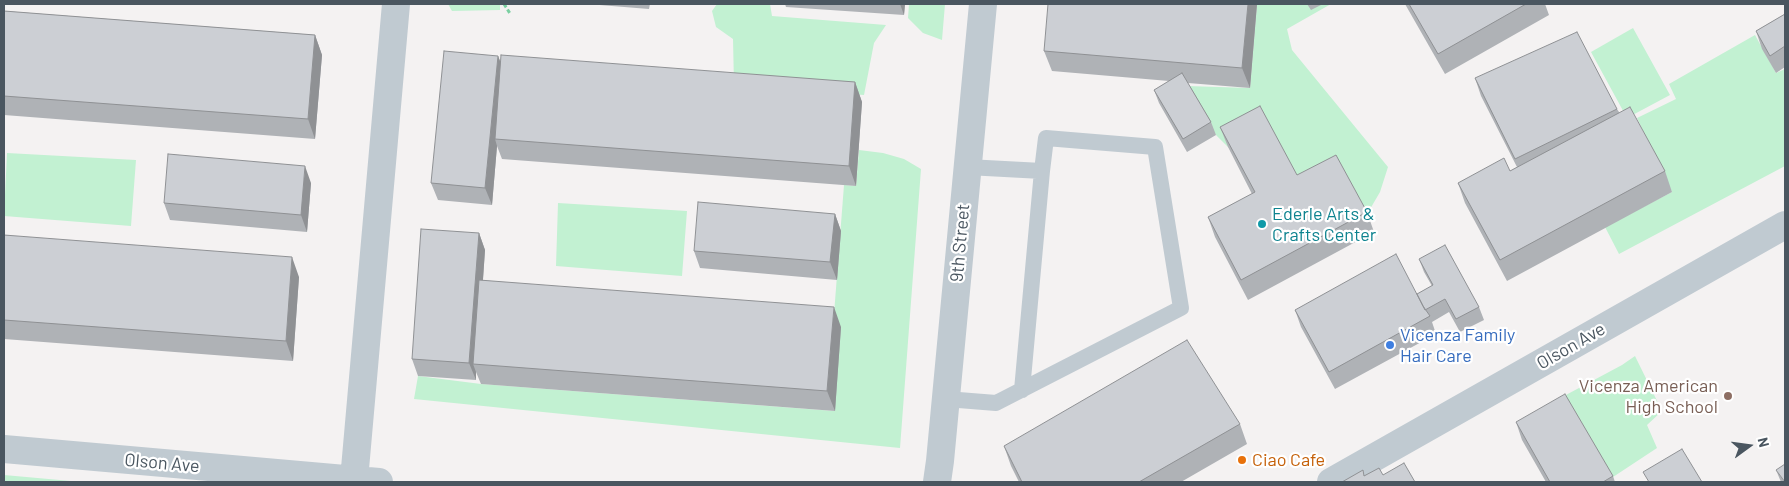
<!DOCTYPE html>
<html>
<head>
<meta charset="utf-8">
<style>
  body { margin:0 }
  #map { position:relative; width:1789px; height:486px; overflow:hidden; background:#f4f2f2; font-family:Barlow,sans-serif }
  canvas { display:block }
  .frame { position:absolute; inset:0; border:5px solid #4a5660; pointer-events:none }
  .north { position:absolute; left:1724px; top:421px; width:50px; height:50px; -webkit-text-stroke:4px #fff; paint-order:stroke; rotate:76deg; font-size:14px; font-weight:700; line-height:20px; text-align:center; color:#4a5660 }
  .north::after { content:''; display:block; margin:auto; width:18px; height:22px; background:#4a5660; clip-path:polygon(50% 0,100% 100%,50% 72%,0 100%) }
</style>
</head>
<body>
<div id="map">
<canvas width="1789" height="486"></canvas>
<div class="frame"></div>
<div class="north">N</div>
</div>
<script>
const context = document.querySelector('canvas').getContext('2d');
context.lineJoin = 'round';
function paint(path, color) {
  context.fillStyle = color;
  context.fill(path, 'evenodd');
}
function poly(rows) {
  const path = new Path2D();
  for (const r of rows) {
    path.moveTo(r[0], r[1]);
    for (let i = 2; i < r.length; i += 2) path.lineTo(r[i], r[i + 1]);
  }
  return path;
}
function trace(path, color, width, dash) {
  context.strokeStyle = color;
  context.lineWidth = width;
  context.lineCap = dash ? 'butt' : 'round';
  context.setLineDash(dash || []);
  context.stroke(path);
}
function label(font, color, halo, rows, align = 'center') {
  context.font = font + ' Barlow,sans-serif';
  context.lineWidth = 4.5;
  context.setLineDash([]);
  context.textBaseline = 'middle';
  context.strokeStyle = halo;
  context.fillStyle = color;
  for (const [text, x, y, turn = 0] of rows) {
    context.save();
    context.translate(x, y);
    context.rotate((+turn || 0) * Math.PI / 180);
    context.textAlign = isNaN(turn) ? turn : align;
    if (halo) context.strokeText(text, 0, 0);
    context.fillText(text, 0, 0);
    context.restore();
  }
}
const green = poly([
  [448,4,500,4,500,10,452,11],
  [717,4,770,4,772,16,886,25,874,43,864,95,734,85,733,39,716,27,712,11],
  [909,4,945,4,942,40,923,33,908,18],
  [1257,4,1331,4,1287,29,1292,50,1388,167,1380,192,1366,216,1305,196,1228,147,1216,135,1187,86,1250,88],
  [1633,28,1670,95,1627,118,1591,52],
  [1755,35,1776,73,1785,69,1785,166,1619,254,1605,227,1672,192,1637,118,1676,99,1669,84],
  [859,150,883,153,904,159,921,169,900,448,414,399,418,376,481,384,834,411,833,327,844,185,856,186],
  [7,153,136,160,131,226,4,216],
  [558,203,687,211,682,276,556,266],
  [1635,356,1662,411,1647,425,1657,448,1610,479,1564,396,1622,365],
  [4,475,82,482,4,482]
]);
const path = poly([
  [504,4,511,15]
]);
const service = poly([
  [1022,390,1042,171],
  [946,399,996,403,1181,308,1155,147,1046,138,1042,171,967,167]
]);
const minor = poly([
  [4,449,379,482],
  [354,480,396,4],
  [937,482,940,461,983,4],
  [1331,482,1785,225]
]);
const wall = poly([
  [587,4,650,4,649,9],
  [785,4,905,4,904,15,786,7],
  [1257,4,1250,88,1188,83,1211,122,1216,135,1187,152,1159,103,1154,90,1169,81,1052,71,1044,51],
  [1307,4,1323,4,1311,10],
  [1405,4,1545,4,1549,15,1445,74],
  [4,11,315,35,322,55,315,139,4,115],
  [1785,14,1785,67,1776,73,1762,49,1756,31],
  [498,56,501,63,855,82,862,102,856,186,502,159,497,146,492,205,438,200,431,183],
  [1475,78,1617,109,1619,112,1665,171,1672,192,1507,281,1465,203,1458,183,1510,171,1517,167,1481,96],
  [1220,127,1297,175,1367,212,1374,232,1248,300,1215,237,1208,217,1252,194,1228,147],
  [311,183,307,232,170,220,164,203],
  [835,214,841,231,837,280,700,268,694,251],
  [479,233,485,250,483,280,841,327,835,411,481,384,476,372,476,380,418,376,412,359],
  [4,235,299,277,293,361,4,339],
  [1419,259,1479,307,1484,320,1460,332,1449,312,1432,322,1436,334,1335,389,1301,327,1295,310,1417,294,1432,286,1424,272],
  [1516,422,1613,476,1615,482,1546,482,1522,440],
  [1240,424,1247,444,1181,482,1019,482,1011,466,1004,446],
  [1776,470,1785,482,1781,482]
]);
const shadedWall = poly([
  [900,4,905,4,904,15],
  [1248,4,1257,4,1250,88,1242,68],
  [315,35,322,55,315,139,308,119],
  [498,56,505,74,495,139,497,146,492,205,485,188],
  [855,82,862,102,856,186,849,166],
  [305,166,311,183,307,232,301,215],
  [835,214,841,231,837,280,830,262],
  [479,233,485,250,477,364,473,364,476,372,476,380,469,363],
  [292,257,299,277,293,361,286,341],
  [834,307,841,327,835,411,827,391]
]);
const building = poly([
  [1048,4,1248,4,1242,68,1044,51,1048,4],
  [1409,4,1526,4,1438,54,1409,4],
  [4,11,315,35,308,119,4,96,4,11],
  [1785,14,1785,46,1770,56,1756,31,1785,14],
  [1577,32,1617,109,1515,159,1475,78,1577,32],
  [444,51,498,56,485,188,431,183,444,51],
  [501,55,855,82,849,166,495,139,501,55],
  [1182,73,1211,122,1183,139,1154,90,1182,73],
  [1260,106,1297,175,1336,155,1367,212,1241,280,1208,217,1255,192,1220,127,1260,106],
  [1630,107,1665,171,1500,260,1458,183,1504,158,1510,171,1630,107],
  [168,154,305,166,301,215,164,203,168,154],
  [698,202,835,214,830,262,694,251,698,202],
  [421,229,479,233,469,363,412,359,421,229],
  [4,235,292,257,286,341,4,320,4,235],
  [1445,245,1479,307,1456,319,1445,299,1425,310,1417,294,1433,285,1419,259,1445,245],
  [1396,254,1423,306,1430,316,1329,372,1295,310,1396,254],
  [479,280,834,307,827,391,473,364,479,280],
  [1187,340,1240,424,1139,482,1022,482,1004,446,1187,340],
  [1565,394,1613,476,1603,482,1550,482,1516,422,1565,394],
  [1682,449,1702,482,1649,482,1643,472,1682,449],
  [1404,463,1415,482,1342,482,1363,470,1364,476,1379,468,1383,475,1404,463],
  [1785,464,1785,482,1776,470,1785,464]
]);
const markers = [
  [1262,224,5,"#0f9aa8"],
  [1390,345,5,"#3f7fe0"],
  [1728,396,5,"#8d6e63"],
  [1242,460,5,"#e8710a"]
];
const cultureNames = [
  ["Ederle Arts &",1272,214],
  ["Crafts Center",1272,235]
];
const streetNames = [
  ["9th Street",960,243,-85],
  ["Olson Ave",1571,346,-30],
  ["Olson Ave",162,463,5]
];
const shopNames = [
  ["Vicenza Family",1400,335],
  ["Hair Care",1400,356]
];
const educationNames = [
  ["Vicenza American",1718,386],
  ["High School",1718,407]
];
const foodNames = [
  ["Ciao Cafe",1252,460]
];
paint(green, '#c2f1d2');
trace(path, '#7acfa1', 3, [4, 2.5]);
trace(service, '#c0cad1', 16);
trace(minor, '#c0cad1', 28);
paint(wall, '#afb2b6');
paint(shadedWall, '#8f9194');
paint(building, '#cccfd4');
trace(building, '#8f9194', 1);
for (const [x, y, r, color] of markers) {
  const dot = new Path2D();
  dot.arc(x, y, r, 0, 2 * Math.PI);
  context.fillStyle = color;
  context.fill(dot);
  trace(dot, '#fff', 2);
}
label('18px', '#0d838f', '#fff', cultureNames, 'left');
label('18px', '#4a5660', '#fff', streetNames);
label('18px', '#366cbe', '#fff', shopNames, 'left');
label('18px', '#785e54', '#fff', educationNames, 'right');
label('18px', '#c56008', '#fff', foodNames, 'left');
</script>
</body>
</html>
